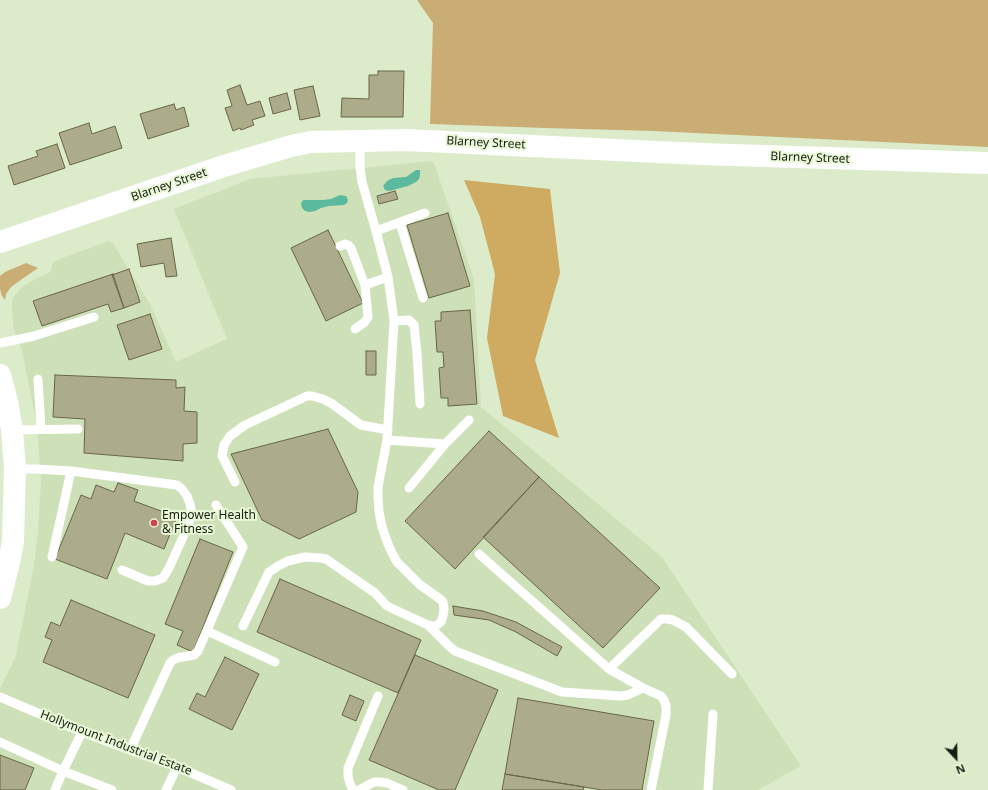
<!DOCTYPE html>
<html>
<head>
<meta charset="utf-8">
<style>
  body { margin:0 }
  #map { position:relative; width:988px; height:790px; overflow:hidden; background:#dcebca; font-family:"Noto Sans",sans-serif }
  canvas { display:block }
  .north { position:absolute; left:936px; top:738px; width:40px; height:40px; -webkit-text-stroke:3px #e9f8d7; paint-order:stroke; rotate:158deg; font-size:11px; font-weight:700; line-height:16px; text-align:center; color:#181d11 }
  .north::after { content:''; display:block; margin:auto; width:14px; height:18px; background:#181d11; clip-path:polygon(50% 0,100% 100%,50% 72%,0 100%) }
</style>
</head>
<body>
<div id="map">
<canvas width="988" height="790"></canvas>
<div class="north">N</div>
</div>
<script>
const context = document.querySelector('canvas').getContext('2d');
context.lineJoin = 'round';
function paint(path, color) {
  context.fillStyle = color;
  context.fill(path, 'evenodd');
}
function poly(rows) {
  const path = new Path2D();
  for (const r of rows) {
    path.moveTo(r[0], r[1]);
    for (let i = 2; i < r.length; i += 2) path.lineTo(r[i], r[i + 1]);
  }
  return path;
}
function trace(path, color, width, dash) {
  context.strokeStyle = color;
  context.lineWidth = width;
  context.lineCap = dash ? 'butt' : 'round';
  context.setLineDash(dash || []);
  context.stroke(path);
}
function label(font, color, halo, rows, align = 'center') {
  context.font = font + ' "Noto Sans",sans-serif';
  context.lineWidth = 4;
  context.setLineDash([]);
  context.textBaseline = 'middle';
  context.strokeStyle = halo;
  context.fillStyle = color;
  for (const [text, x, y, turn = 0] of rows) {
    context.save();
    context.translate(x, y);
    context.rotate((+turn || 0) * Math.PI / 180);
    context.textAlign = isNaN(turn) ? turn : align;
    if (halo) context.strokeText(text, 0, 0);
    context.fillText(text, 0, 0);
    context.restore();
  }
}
const built = poly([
  [433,161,474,279,481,407,662,557,801,766,758,790,0,790,0,689,15,658,34,567,38,532,41,479,37,425,21,346,14,329,12,314,12,299,21,288,33,280,50,272,54,261,109,241,113,243,150,304,176,362,227,339,174,209,250,179]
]);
const green = poly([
  [417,0,988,0,988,147,653,131,545,128,430,124,433,23],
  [26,263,38,268,22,279,11,287,6,294,5,300,2,296,0,289,0,276,5,272]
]);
const forest = poly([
  [464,180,550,189,560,273,535,360,559,438,503,416,487,338,495,274,480,217]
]);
const water = poly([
  [416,170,420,170,420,175,419,179,416,182,408,186,389,191,385,190,383,186,387,181,393,178,406,177],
  [340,195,346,196,348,200,347,203,344,205,329,206,321,208,315,211,309,212,305,211,302,208,301,204,302,201,304,200,323,200,331,199]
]);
const building = poly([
  [378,71,404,71,403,117,341,117,342,98,369,99,369,75,378,75,378,71],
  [240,85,247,105,260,101,265,116,252,120,254,125,241,130,240,128,233,131,225,108,232,106,227,90,240,85],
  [313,86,320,116,300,120,294,90,313,86],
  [287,93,291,109,273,114,269,98,287,93],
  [174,104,176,110,184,107,189,126,148,139,140,114,174,104],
  [89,123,92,134,115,126,122,148,70,165,59,133,89,123],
  [57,144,65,168,14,185,8,166,38,156,36,151,57,144],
  [395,191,398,199,379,204,377,196,395,191],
  [448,213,470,286,429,298,407,225,448,213],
  [328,230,363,303,326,321,291,248,328,230],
  [171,238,177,276,166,277,164,263,141,267,137,244,171,238],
  [129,269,140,302,124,308,112,275,129,269],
  [113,274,124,308,111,312,108,304,42,326,33,301,113,274],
  [470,310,477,404,448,406,448,398,441,398,439,368,444,367,443,352,437,352,435,321,441,321,441,312,470,310],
  [150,314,162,349,129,360,117,325,150,314],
  [366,351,376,351,376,375,366,375,366,351],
  [55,375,176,380,176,388,185,387,184,411,197,412,197,443,183,444,183,461,84,453,85,419,53,417,55,375],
  [328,429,358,492,356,512,299,539,262,520,231,454,328,429],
  [489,431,539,477,455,569,405,521,489,431],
  [539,477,660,588,603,648,483,537,539,477],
  [118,483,138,490,134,501,177,517,164,549,125,533,107,579,55,559,81,495,91,499,96,485,114,492,118,483],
  [200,539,233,552,193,652,177,645,183,631,165,624,200,539],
  [280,579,421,640,398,693,257,632,280,579],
  [71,600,155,635,128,698,43,662,52,640,45,637,51,622,60,626,71,600],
  [453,606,483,611,516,622,562,647,557,656,516,632,489,620,454,615,453,606],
  [415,655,498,690,455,790,439,790,369,760,415,655],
  [225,657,259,674,232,730,189,709,197,693,205,697,225,657],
  [350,695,364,701,356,721,342,715,350,695],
  [518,698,654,721,642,790,602,790,505,774,518,698],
  [0,755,34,768,25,790,0,790,0,755],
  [505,774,584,787,583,790,502,790,505,774]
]);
const service = poly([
  [360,141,360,167,362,182,376,231,388,277,394,321,387,440,378,487,378,497,379,512,382,527,388,544,392,553,397,562,419,584,440,599,443,602,444,609,443,616,441,622,437,625,433,626,428,625,449,646,455,651,562,692,621,696,628,695,643,688],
  [400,223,423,298],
  [376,231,425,213],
  [340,246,345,244,348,245,351,248,365,285,368,317,365,322,355,329],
  [365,285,388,277],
  [394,321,409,320,414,325,417,353,420,404],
  [0,343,34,336,94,317],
  [38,379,41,429],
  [12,430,78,429],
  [387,440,445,444],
  [15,469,34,469,71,471,52,557],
  [71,471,177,485,182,489,187,496,190,504,192,514,188,526,169,568,163,578,155,581,148,581,122,570],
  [235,482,222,456,224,445,230,436,245,425,307,396,312,396,323,399,331,403,361,425,388,430],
  [409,488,445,444,469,420],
  [479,554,609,669],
  [243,626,269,572,278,566,288,561,305,557,321,558,326,559,375,593,386,605,391,608,428,625],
  [207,631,275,662],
  [0,697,82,732,130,750,177,767,231,790],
  [0,742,63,771,112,790],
  [130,750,170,663,173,660,177,658,194,655,198,651,243,547,216,505],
  [55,790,63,771,82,732],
  [166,790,177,767],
  [353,790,350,784,348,776,348,768,378,696],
  [359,790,374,782,380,782,387,783,403,790],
  [651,790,666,715,666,706,664,700,661,696,643,688,609,669,661,619,668,619,673,620,686,627,732,674],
  [708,790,713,714]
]);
const tertiary = poly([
  [0,242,224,166,291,146,311,142,405,140,701,154,988,163],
  [0,375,7,401,12,430,15,469,13,541,10,558,0,598]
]);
const markers = [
  [154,523,4,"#d14153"]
];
const streetNames = [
  ["Blarney Street",486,143,3],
  ["Blarney Street",810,158,2],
  ["Blarney Street",169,185,-19],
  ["Hollymount Industrial Estate",116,743,21]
];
const poiNames = [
  ["Empower Health",162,516],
  ["& Fitness",162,530]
];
paint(built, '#cee0b8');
paint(green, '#caad75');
paint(forest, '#cfab62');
paint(water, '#5bb99d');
paint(building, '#adac8a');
trace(building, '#676646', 1);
trace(service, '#fff', 9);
trace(tertiary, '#fff', 22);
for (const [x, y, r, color] of markers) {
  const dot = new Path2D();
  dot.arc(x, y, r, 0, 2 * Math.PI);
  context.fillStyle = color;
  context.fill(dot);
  trace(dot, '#e9f8d7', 1.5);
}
label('12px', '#181d11', '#e9f8d7', streetNames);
label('12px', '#181d11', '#e9f8d7', poiNames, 'left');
</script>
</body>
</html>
